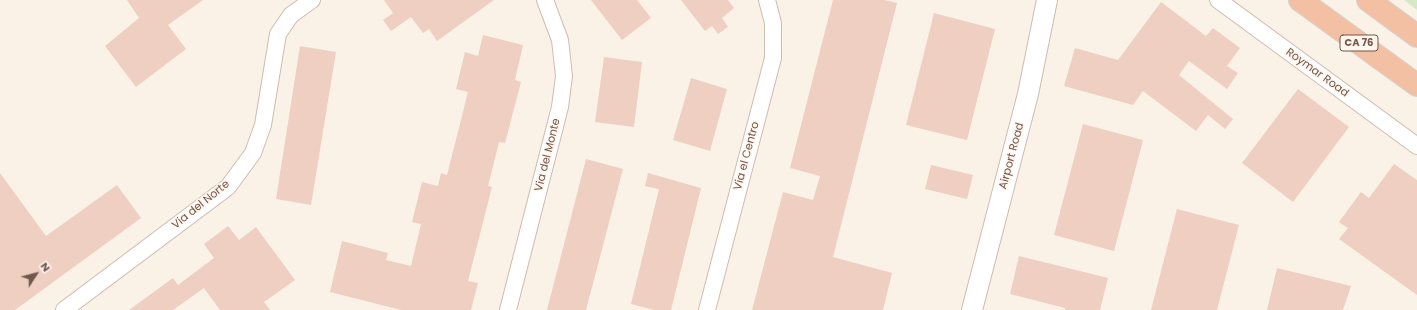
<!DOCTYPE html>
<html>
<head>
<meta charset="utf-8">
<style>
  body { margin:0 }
  #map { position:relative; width:1417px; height:310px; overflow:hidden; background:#fbf2e7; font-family:Poppins,sans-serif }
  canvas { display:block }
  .north { position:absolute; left:16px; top:254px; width:40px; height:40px; -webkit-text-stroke:3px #fef6ed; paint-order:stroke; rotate:54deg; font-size:11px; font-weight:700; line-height:16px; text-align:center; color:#73574d }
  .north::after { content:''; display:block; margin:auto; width:14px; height:18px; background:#73574d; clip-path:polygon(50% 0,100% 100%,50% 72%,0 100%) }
</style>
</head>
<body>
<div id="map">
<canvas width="1417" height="310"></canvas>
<div class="north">N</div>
</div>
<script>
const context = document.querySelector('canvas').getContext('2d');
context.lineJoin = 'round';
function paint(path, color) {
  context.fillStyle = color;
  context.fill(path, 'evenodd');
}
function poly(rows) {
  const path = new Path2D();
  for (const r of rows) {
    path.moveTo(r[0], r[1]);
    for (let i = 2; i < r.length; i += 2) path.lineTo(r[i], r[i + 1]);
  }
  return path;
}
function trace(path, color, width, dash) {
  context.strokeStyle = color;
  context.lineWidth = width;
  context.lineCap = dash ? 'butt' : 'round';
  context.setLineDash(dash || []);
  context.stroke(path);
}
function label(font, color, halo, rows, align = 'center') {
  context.font = font + ' Poppins,sans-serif';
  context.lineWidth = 3;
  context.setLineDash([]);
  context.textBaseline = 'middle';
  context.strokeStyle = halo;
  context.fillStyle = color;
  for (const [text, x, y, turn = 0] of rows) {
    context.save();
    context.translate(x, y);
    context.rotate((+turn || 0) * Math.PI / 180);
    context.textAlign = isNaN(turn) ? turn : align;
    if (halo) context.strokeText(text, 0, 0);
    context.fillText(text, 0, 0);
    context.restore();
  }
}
const green = poly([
  [1404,0,1417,0,1417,10]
]);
const building = poly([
  [127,0,203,0,168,25,186,49,136,87,105,46,139,18],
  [384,0,494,0,437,41,429,29,423,33,411,17,391,31,383,20,393,13],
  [591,0,637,0,651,18,622,40],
  [681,0,728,0,734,8,722,18,728,27,718,34,712,26,705,31],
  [833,0,885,0,897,3,833,257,892,273,883,310,752,310,783,192,813,200,820,176,790,168],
  [1161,2,1206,36,1213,28,1240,48,1227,66,1238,73,1227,89,1189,61,1179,75,1233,119,1225,129,1208,115,1196,131,1143,91,1133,105,1064,86,1075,48,1118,60],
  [934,13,995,29,967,140,906,125],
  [483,35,523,45,515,80,521,82,505,143,499,142,488,186,492,187,468,281,478,283,471,310,401,310,330,292,342,241,388,253,386,260,411,266,421,224,412,222,422,182,438,186,441,173,447,175,468,92,456,89,465,52,478,56],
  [300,46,336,52,311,205,276,199],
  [604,57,642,62,634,127,595,122],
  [691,78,727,89,710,151,673,140],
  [1298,89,1349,127,1293,202,1242,163],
  [1083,124,1143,140,1114,251,1054,235],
  [586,159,623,169,586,310,547,310],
  [1394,164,1417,180,1417,295,1339,239,1348,228,1339,222,1361,192,1369,198],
  [931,165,973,175,967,199,925,189],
  [0,173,46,236,117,185,141,218,15,310,0,310],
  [648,173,701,188,671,310,654,310,631,304,659,189,645,186],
  [1177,209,1239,225,1217,310,1151,310],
  [228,226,239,240,256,227,295,280,264,302,270,310,220,310,204,288,173,310,129,310,173,278,178,285,214,258,204,244],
  [1019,256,1108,278,1100,310,1065,310,1065,308,1010,294],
  [1277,268,1351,286,1343,310,1267,310]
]);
const minor = poly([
  [1218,0,1417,146],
  [64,310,228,187,253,153,263,125,278,34,291,15,312,0],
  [508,310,560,107,564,76,560,40,545,0],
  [707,310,773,58,773,23,767,0]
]);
const tertiary = poly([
  [972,310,1028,94,1047,0]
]);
const trunk = poly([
  [1300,0,1417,85],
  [1368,0,1417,36]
]);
const shields = [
  [1359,43,38]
];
const shieldNames = [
  ["CA 76",1359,43]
];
const streetNames = [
  ["Roymar Road",1317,73,36],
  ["Via del Monte",548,155,-76],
  ["Via el Centro",747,156,-75],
  ["Airport Road",1012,156,-75],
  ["Via del Norte",201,205,-39]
];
paint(green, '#d7e8c6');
paint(building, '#eecfc1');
trace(minor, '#cebbb1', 18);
trace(tertiary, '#cebbb1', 22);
trace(trunk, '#d8d0cd', 24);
trace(minor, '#fff', 16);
trace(tertiary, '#fff', 20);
trace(trunk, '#f3c0a3', 22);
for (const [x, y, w] of shields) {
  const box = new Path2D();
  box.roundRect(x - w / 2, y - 8, w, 16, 3);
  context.fillStyle = '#fef6ed';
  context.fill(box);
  trace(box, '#73574d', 1);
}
label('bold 10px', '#73574d', null, shieldNames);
label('11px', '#73574d', '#fef6ed', streetNames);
</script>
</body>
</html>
